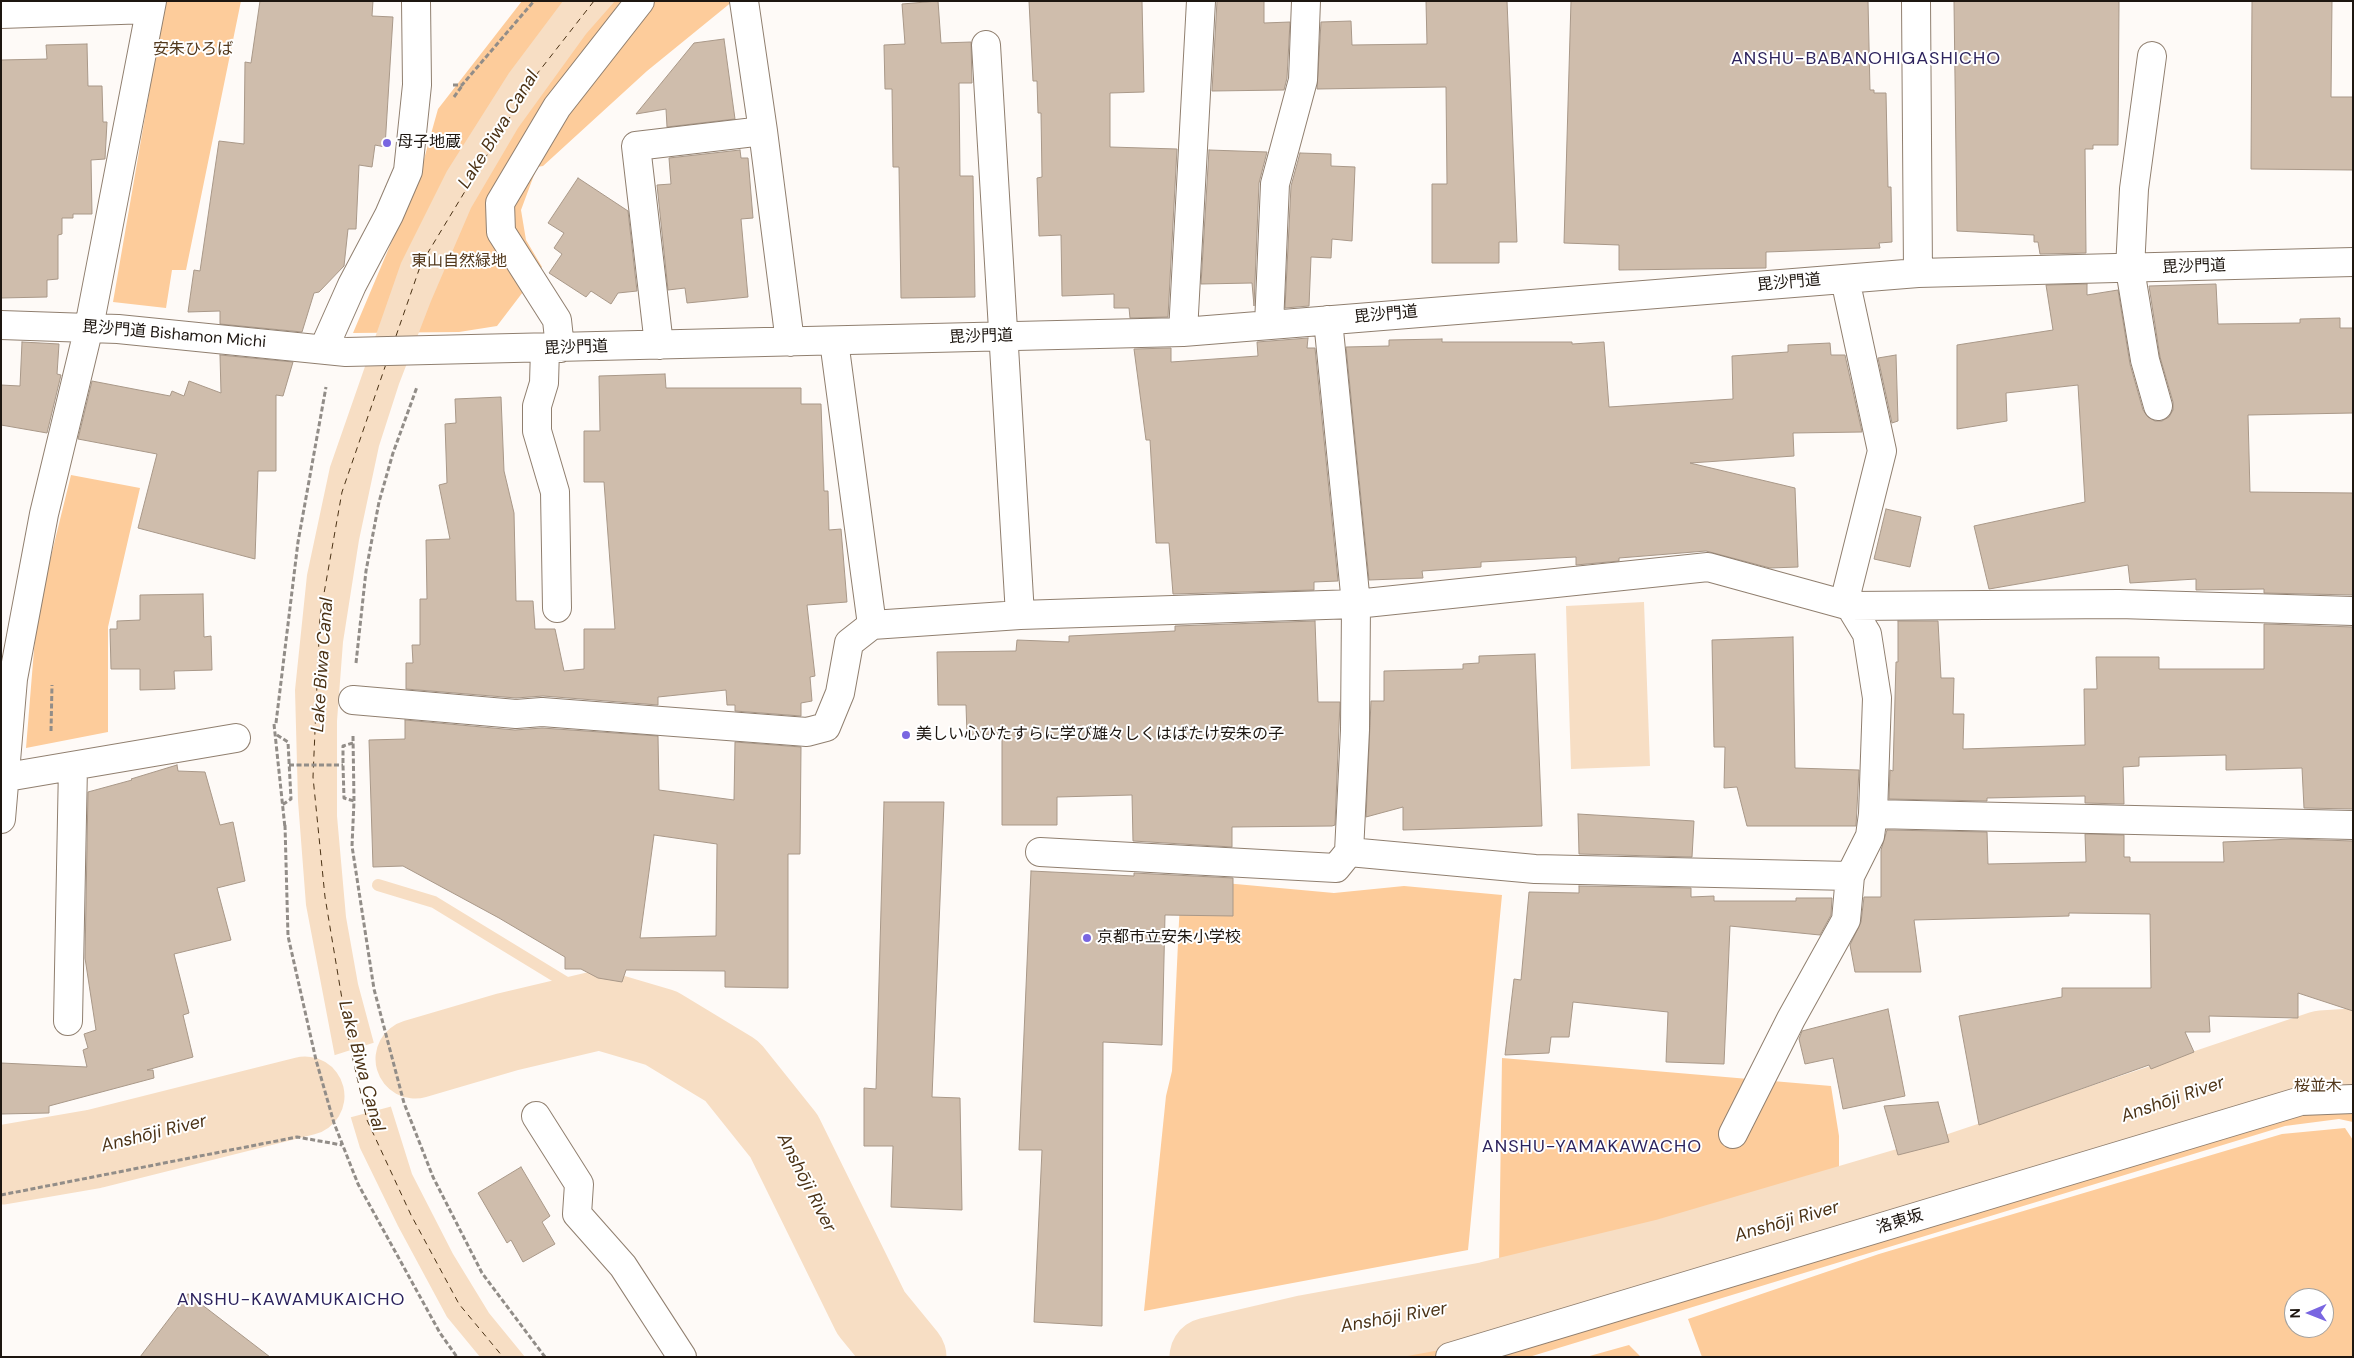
<!DOCTYPE html>
<html>
<head>
<meta charset="utf-8">
<style>
  body { margin:0 }
  #map { position:relative; width:2354px; height:1358px; overflow:hidden; background:#fefaf7; font-family:"DM Sans",sans-serif }
  canvas { display:block }
  .frame { position:absolute; inset:0; border:2px solid #1d1610; pointer-events:none }
  .north { position:absolute; left:2284px; top:1288px; width:50px; height:50px; box-sizing:border-box; background:#fff; border:1px solid #a5a29f; border-radius:50%; rotate:269deg; font-size:14px; font-weight:700; line-height:20px; text-align:center; color:#1d1610 }
  .north::after { content:''; display:block; margin:auto; width:18px; height:22px; background:#7966e1; clip-path:polygon(50% 0,100% 100%,50% 72%,0 100%) }
</style>
</head>
<body>
<div id="map">
<canvas width="2354" height="1358"></canvas>
<div class="frame"></div>
<div class="north">N</div>
</div>
<script>
const context = document.querySelector('canvas').getContext('2d');
context.lineJoin = 'round';
function paint(path, color) {
  context.fillStyle = color;
  context.fill(path, 'evenodd');
}
function poly(rows) {
  const path = new Path2D();
  for (const r of rows) {
    path.moveTo(r[0], r[1]);
    for (let i = 2; i < r.length; i += 2) path.lineTo(r[i], r[i + 1]);
  }
  return path;
}
function trace(path, color, width, dash) {
  context.strokeStyle = color;
  context.lineWidth = width;
  context.lineCap = dash ? 'butt' : 'round';
  context.setLineDash(dash || []);
  context.stroke(path);
}
function label(font, color, halo, rows, align = 'center') {
  context.font = font + ' "DM Sans","Noto Sans JP",sans-serif';
  context.lineWidth = 4;
  context.setLineDash([]);
  context.textBaseline = 'middle';
  context.strokeStyle = halo;
  context.fillStyle = color;
  for (const [text, x, y, turn = 0] of rows) {
    context.save();
    context.translate(x, y);
    context.rotate((+turn || 0) * Math.PI / 180);
    context.textAlign = isNaN(turn) ? turn : align;
    if (halo) context.strokeText(text, 0, 0);
    context.fillText(text, 0, 0);
    context.restore();
  }
}
const green = poly([
  [165,1,241,1,186,270,172,270,166,308,113,302],
  [522,1,733,1,647,71,543,166,537,167,521,210,526,240,542,267,497,326,459,332,353,333,419,177,438,109],
  [71,475,140,488,108,627,108,732,26,748,37,613],
  [1181,879,1334,893,1404,886,1502,895,1468,1250,1144,1311,1166,1096,1172,1071],
  [2353,1048,2353,1122,2339,1119,2285,1126,1529,1357,1233,1357,1308,1334,1489,1301,1667,1258,1959,1172,2322,1050],
  [1502,1058,1831,1086,1839,1136,1839,1176,1499,1264],
  [2345,1128,2353,1140,2353,1357,1702,1357,1688,1319,1879,1254,2282,1134],
  [2294,1298,2324,1298,2324,1328,2294,1328],
  [1629,1345,1641,1357,1586,1357]
]);
const water = poly([
  [563,1,615,1,586,34,518,128,471,208,431,301,399,384,379,446,359,540,343,642,337,721,337,816,346,917,358,984,391,1107,412,1174,453,1254,489,1313,525,1357,480,1357,447,1317,398,1226,360,1148,351,1118,335,1057,306,905,298,801,295,690,307,575,330,467,401,263,447,171,509,73],
  [1644,602,1650,766,1571,769,1566,606]
]);
const pier = poly([
  [376,1042,393,1106,348,1118,332,1056]
]);
const stream = poly([
  [378,885,434,902,588,996,600,1010]
]);
const river = poly([
  [415,1059,507,1032,600,1010,661,1028,732,1071,784,1136,871,1313,907,1357],
  [1,1165,94,1149,305,1096],
  [1209,1357,1308,1334,1489,1301,1667,1258,1959,1172,2322,1050,2353,1048]
]);
const ferry = poly([
  [396,336,421,264,533,79,594,1],
  [386,364,342,492,320,616,313,777,325,897,350,1047,367,1120,411,1215,459,1304,503,1357]
]);
const building = poly([
  [260,1,373,1,372,16,393,17,385,147,375,145,372,167,359,165,356,229,348,229,344,266,319,292,314,293,302,332,220,324,220,311,188,312,194,270,200,271,219,141,244,144,245,62,251,63,260,1],
  [938,1,941,43,971,42,972,83,959,83,960,176,973,176,975,297,901,298,899,167,893,167,892,89,885,89,884,45,905,44,902,4,938,1],
  [1029,1,1142,1,1144,92,1110,93,1110,147,1177,149,1168,317,1130,318,1129,308,1114,308,1114,294,1062,296,1061,235,1039,236,1037,178,1042,177,1041,113,1038,113,1037,81,1033,81,1029,1],
  [1217,1,1264,1,1264,23,1290,22,1287,78,1284,90,1212,91,1217,1],
  [1426,1,1507,1,1517,242,1499,242,1499,263,1432,263,1432,184,1447,184,1446,87,1317,89,1321,22,1351,21,1352,45,1427,44,1426,1],
  [1571,1,1868,1,1870,90,1874,90,1874,93,1886,93,1888,187,1891,187,1892,242,1879,243,1880,248,1766,252,1766,268,1619,270,1619,245,1564,243,1571,1],
  [1954,1,2119,1,2118,145,2093,145,2093,149,2085,149,2086,253,2040,254,2038,242,2034,242,2034,235,1957,231,1954,1],
  [2252,1,2332,1,2331,97,2353,97,2353,170,2251,169,2252,1],
  [724,39,735,119,667,127,666,109,636,114,694,43,724,39],
  [87,44,88,86,102,86,103,122,107,122,105,159,91,160,92,214,73,214,73,218,62,218,62,234,58,235,58,279,47,280,47,297,1,298,1,60,47,59,46,45,87,44],
  [740,150,741,158,748,158,753,218,741,219,748,297,687,303,685,288,668,290,657,185,671,184,669,158,740,150],
  [1209,150,1267,152,1259,183,1254,306,1252,283,1201,284,1209,150],
  [1300,153,1331,154,1331,166,1355,167,1352,241,1332,239,1331,258,1311,257,1309,306,1285,308,1291,186,1300,153],
  [578,178,628,211,637,291,618,293,611,304,591,291,586,297,549,273,562,254,554,248,564,233,548,223,578,178],
  [2087,284,2087,295,2118,290,2130,364,2143,410,2148,417,2155,421,2162,421,2169,417,2173,410,2173,402,2160,357,2149,286,2216,284,2218,324,2300,323,2300,319,2340,318,2340,328,2353,328,2353,413,2248,415,2250,492,2353,493,2353,595,2264,593,2264,589,2196,590,2196,579,2130,583,2128,565,1989,589,1974,526,2085,502,2078,385,2006,393,2007,421,1957,429,1957,345,2053,330,2046,285,2087,284],
  [1308,338,1307,348,1315,348,1338,581,1314,582,1314,590,1173,594,1169,543,1156,543,1150,440,1146,440,1134,349,1171,348,1171,362,1258,356,1257,342,1308,338],
  [1442,339,1442,342,1572,342,1572,344,1604,342,1609,407,1733,399,1732,356,1788,352,1788,345,1830,343,1831,355,1845,355,1862,432,1793,433,1794,456,1690,463,1795,488,1798,567,1770,568,1706,551,1619,558,1619,561,1576,565,1576,557,1481,562,1481,567,1422,571,1423,578,1369,580,1346,347,1389,346,1389,340,1442,339],
  [22,342,59,344,57,374,61,375,47,433,1,425,1,385,20,386,22,342],
  [220,355,293,362,283,396,276,395,276,471,258,471,255,559,138,528,157,454,78,439,92,381,170,396,172,391,184,396,189,381,221,393,220,355],
  [1896,355,1898,421,1892,423,1878,358,1896,355],
  [665,374,666,388,801,388,801,404,821,404,824,491,828,491,829,530,841,529,847,602,807,605,815,676,810,677,812,701,801,703,801,716,735,711,735,705,727,705,726,690,658,697,658,705,543,696,516,698,406,689,406,663,413,663,412,645,420,645,420,599,427,599,426,540,450,539,439,485,447,483,445,424,456,423,455,399,501,397,504,471,514,513,516,601,533,601,535,629,555,629,564,671,584,669,584,629,615,629,604,482,584,482,584,431,600,431,599,376,665,374],
  [1886,509,1921,517,1910,567,1874,559,1886,509],
  [203,594,204,637,211,636,212,670,174,671,175,689,140,690,140,669,111,669,110,629,117,629,117,621,140,620,140,595,203,594],
  [1315,621,1318,702,1340,702,1335,825,1332,826,1232,827,1232,847,1133,841,1132,795,1057,797,1057,825,1002,825,1002,734,967,735,966,705,938,705,937,652,1016,651,1017,640,1069,642,1069,636,1175,631,1175,626,1315,621],
  [1898,621,1938,621,1941,678,1954,678,1953,714,1964,714,1963,749,2085,745,2084,689,2097,689,2096,657,2159,657,2159,669,2264,669,2264,624,2353,627,2353,809,2304,808,2302,768,2226,770,2226,755,2139,757,2139,766,2123,767,2124,804,2085,803,2085,796,1987,798,1987,801,1889,799,1890,770,1893,771,1896,662,1898,662,1898,621],
  [1793,637,1795,768,1859,770,1856,826,1747,826,1737,787,1724,788,1725,747,1714,747,1712,640,1793,637],
  [1535,654,1542,826,1403,830,1403,807,1366,817,1371,701,1384,701,1384,671,1463,669,1463,664,1479,663,1479,656,1535,654],
  [405,720,515,730,542,728,658,736,659,790,734,800,735,742,801,747,800,854,788,854,788,988,725,987,725,971,626,970,622,982,598,978,581,969,565,969,565,957,499,918,403,866,373,867,369,740,405,739,405,720],
  [654,835,717,844,716,936,640,938,654,835],
  [177,765,178,771,205,772,220,825,233,822,245,881,217,888,231,940,174,954,189,1013,183,1015,193,1057,147,1070,153,1070,154,1078,49,1106,49,1113,1,1114,1,1063,87,1067,83,1050,88,1048,84,1034,96,1030,85,958,88,792,132,780,131,779,177,765],
  [884,802,944,802,932,1097,960,1098,962,1210,891,1207,893,1146,864,1146,864,1088,876,1089,884,802],
  [1578,814,1694,821,1692,857,1579,854,1578,814],
  [1887,830,1987,832,1988,864,2086,862,2085,834,2124,835,2124,857,2130,857,2130,862,2224,862,2223,842,2292,839,2353,841,2353,1011,2298,993,2298,1018,2209,1016,2210,1032,2185,1032,2194,1052,2151,1069,2149,1065,1979,1125,1959,1016,2062,997,2062,988,2151,988,2150,914,2069,913,2069,916,1914,920,1921,972,1855,972,1850,945,1861,922,1864,897,1881,897,1881,850,1887,830],
  [1031,871,1134,876,1134,873,1233,878,1233,916,1165,915,1162,1045,1103,1042,1102,1326,1034,1322,1042,1150,1019,1150,1031,871],
  [1579,886,1691,888,1691,897,1714,896,1714,901,1796,901,1796,898,1832,898,1831,915,1820,935,1730,926,1724,1064,1666,1062,1668,1012,1573,1002,1569,1037,1551,1037,1549,1053,1505,1055,1514,979,1521,980,1529,892,1579,893,1579,886],
  [1888,1009,1905,1096,1843,1109,1833,1058,1805,1064,1799,1039,1802,1031,1888,1009],
  [1938,1102,1949,1142,1898,1155,1884,1106,1938,1102],
  [521,1167,550,1216,542,1222,555,1244,523,1262,511,1240,507,1243,478,1193,521,1167],
  [188,1294,270,1357,140,1357,188,1294]
]);
const path = poly([
  [453,85,462,85,534,1],
  [454,97,462,86],
  [356,663,366,571,379,502,393,453,417,387],
  [276,723,298,542,326,387],
  [274,724,285,828],
  [51,731,52,685],
  [277,735,288,742,291,799,282,805],
  [353,736,354,801,352,846,374,989,404,1103,433,1177,482,1273,545,1357],
  [353,743,343,746,343,765,344,798,354,801],
  [289,765,343,765],
  [285,825,288,936,316,1060,334,1123,358,1184,440,1333,457,1357],
  [1,1195,297,1137,342,1145]
]);
const minor = poly([
  [744,1,763,131,790,342],
  [1916,1,1918,273],
  [1,14,150,9],
  [986,45,1020,615],
  [2152,56,2134,189,2130,269,2145,360,2158,406],
  [1845,279,1882,451,1847,591,1850,606,2119,604,2353,611],
  [1328,320,1356,604,1355,730,1349,852,1535,869,1850,876,1870,836,1873,814,2353,825],
  [1,325,118,329,346,352,1183,332,1918,273,2353,262],
  [1269,325,1275,184,1303,80,1306,1],
  [1183,332,1201,1],
  [834,341,872,625],
  [659,345,636,146,763,131],
  [324,348,352,285,389,215,408,171,417,85,416,1],
  [560,348,557,320,501,232,500,203,557,107,640,1],
  [545,349,544,383,537,406,537,431,555,492,557,608],
  [353,700,516,714,542,712,807,732,826,727,840,693,849,643,872,625,1020,615,1356,604,1708,567,1850,606,1867,634,1877,698,1873,814],
  [1,778,236,738],
  [1,819,13,679,44,514,89,327,152,1],
  [1040,852,1336,868,1349,852],
  [68,1021,73,766],
  [536,1116,579,1184,577,1214,623,1266,682,1357],
  [1733,1134,1791,1019,1846,920,1850,876],
  [1450,1357,2301,1101,2353,1099]
]);
const markers = [
  [387,143,5,"#7966e1"],
  [906,735,5,"#7966e1"],
  [1087,938,5,"#7966e1"]
];
const parkNames = [
  ["安朱ひろば",193,50],
  ["東山自然緑地",459,262],
  ["桜並木",2318,1087]
];
const poiNames = [
  ["母子地蔵",397,143],
  ["美しい心ひたすらに学び雄々しくはばたけ安朱の子",916,735],
  ["京都市立安朱小学校",1097,938]
];
const streetNames = [
  ["毘沙門道",2194,267,-2],
  ["毘沙門道",1789,283,-5],
  ["毘沙門道",1386,315,-5],
  ["毘沙門道 Bishamon Michi",174,335,5],
  ["毘沙門道",981,337,-2],
  ["毘沙門道",576,348,-2],
  ["洛東坂",1900,1222,-17]
];
const neighbourhoodNames = [
  ["ANSHU-BABANOHIGASHICHO",1866,59],
  ["ANSHU-YAMAKAWACHO",1592,1147],
  ["ANSHU-KAWAMUKAICHO",291,1300]
];
const waterNames = [
  ["Lake Biwa Canal",499,130,-58],
  ["Lake Biwa Canal",323,665,-86],
  ["Lake Biwa Canal",361,1066,75],
  ["Anshōji River",2173,1100,-19],
  ["Anshōji River",154,1134,-14],
  ["Anshōji River",806,1183,63],
  ["Anshōji River",1787,1222,-16],
  ["Anshōji River",1394,1318,-10]
];
paint(green, '#fdcc9b');
paint(water, '#f7dec4');
paint(pier, '#fefaf7');
trace(stream, '#f7dec4', 12);
trace(river, '#f7dec4', 79);
trace(ferry, '#4b3215', 1, [6, 5]);
paint(building, '#cfbdac');
trace(building, '#a99888', 1);
trace(minor, '#907f6f', 30);
trace(path, '#928d88', 3, [5, 2.5]);
trace(minor, '#fff', 28);
for (const [x, y, r, color] of markers) {
  const dot = new Path2D();
  dot.arc(x, y, r, 0, 2 * Math.PI);
  context.fillStyle = color;
  context.fill(dot);
  trace(dot, '#fff', 2);
}
label('16px', '#52381c', '#fff', parkNames);
label('16px', '#1d1610', '#fff', poiNames, 'left');
label('16px', '#1d1610', '#fff', streetNames);
context.letterSpacing = '1px';
label('18px', '#2d235d', '#fff', neighbourhoodNames);
context.letterSpacing = '0px';
label('italic 18px', '#4b3215', '#fff', waterNames);
</script>
</body>
</html>
